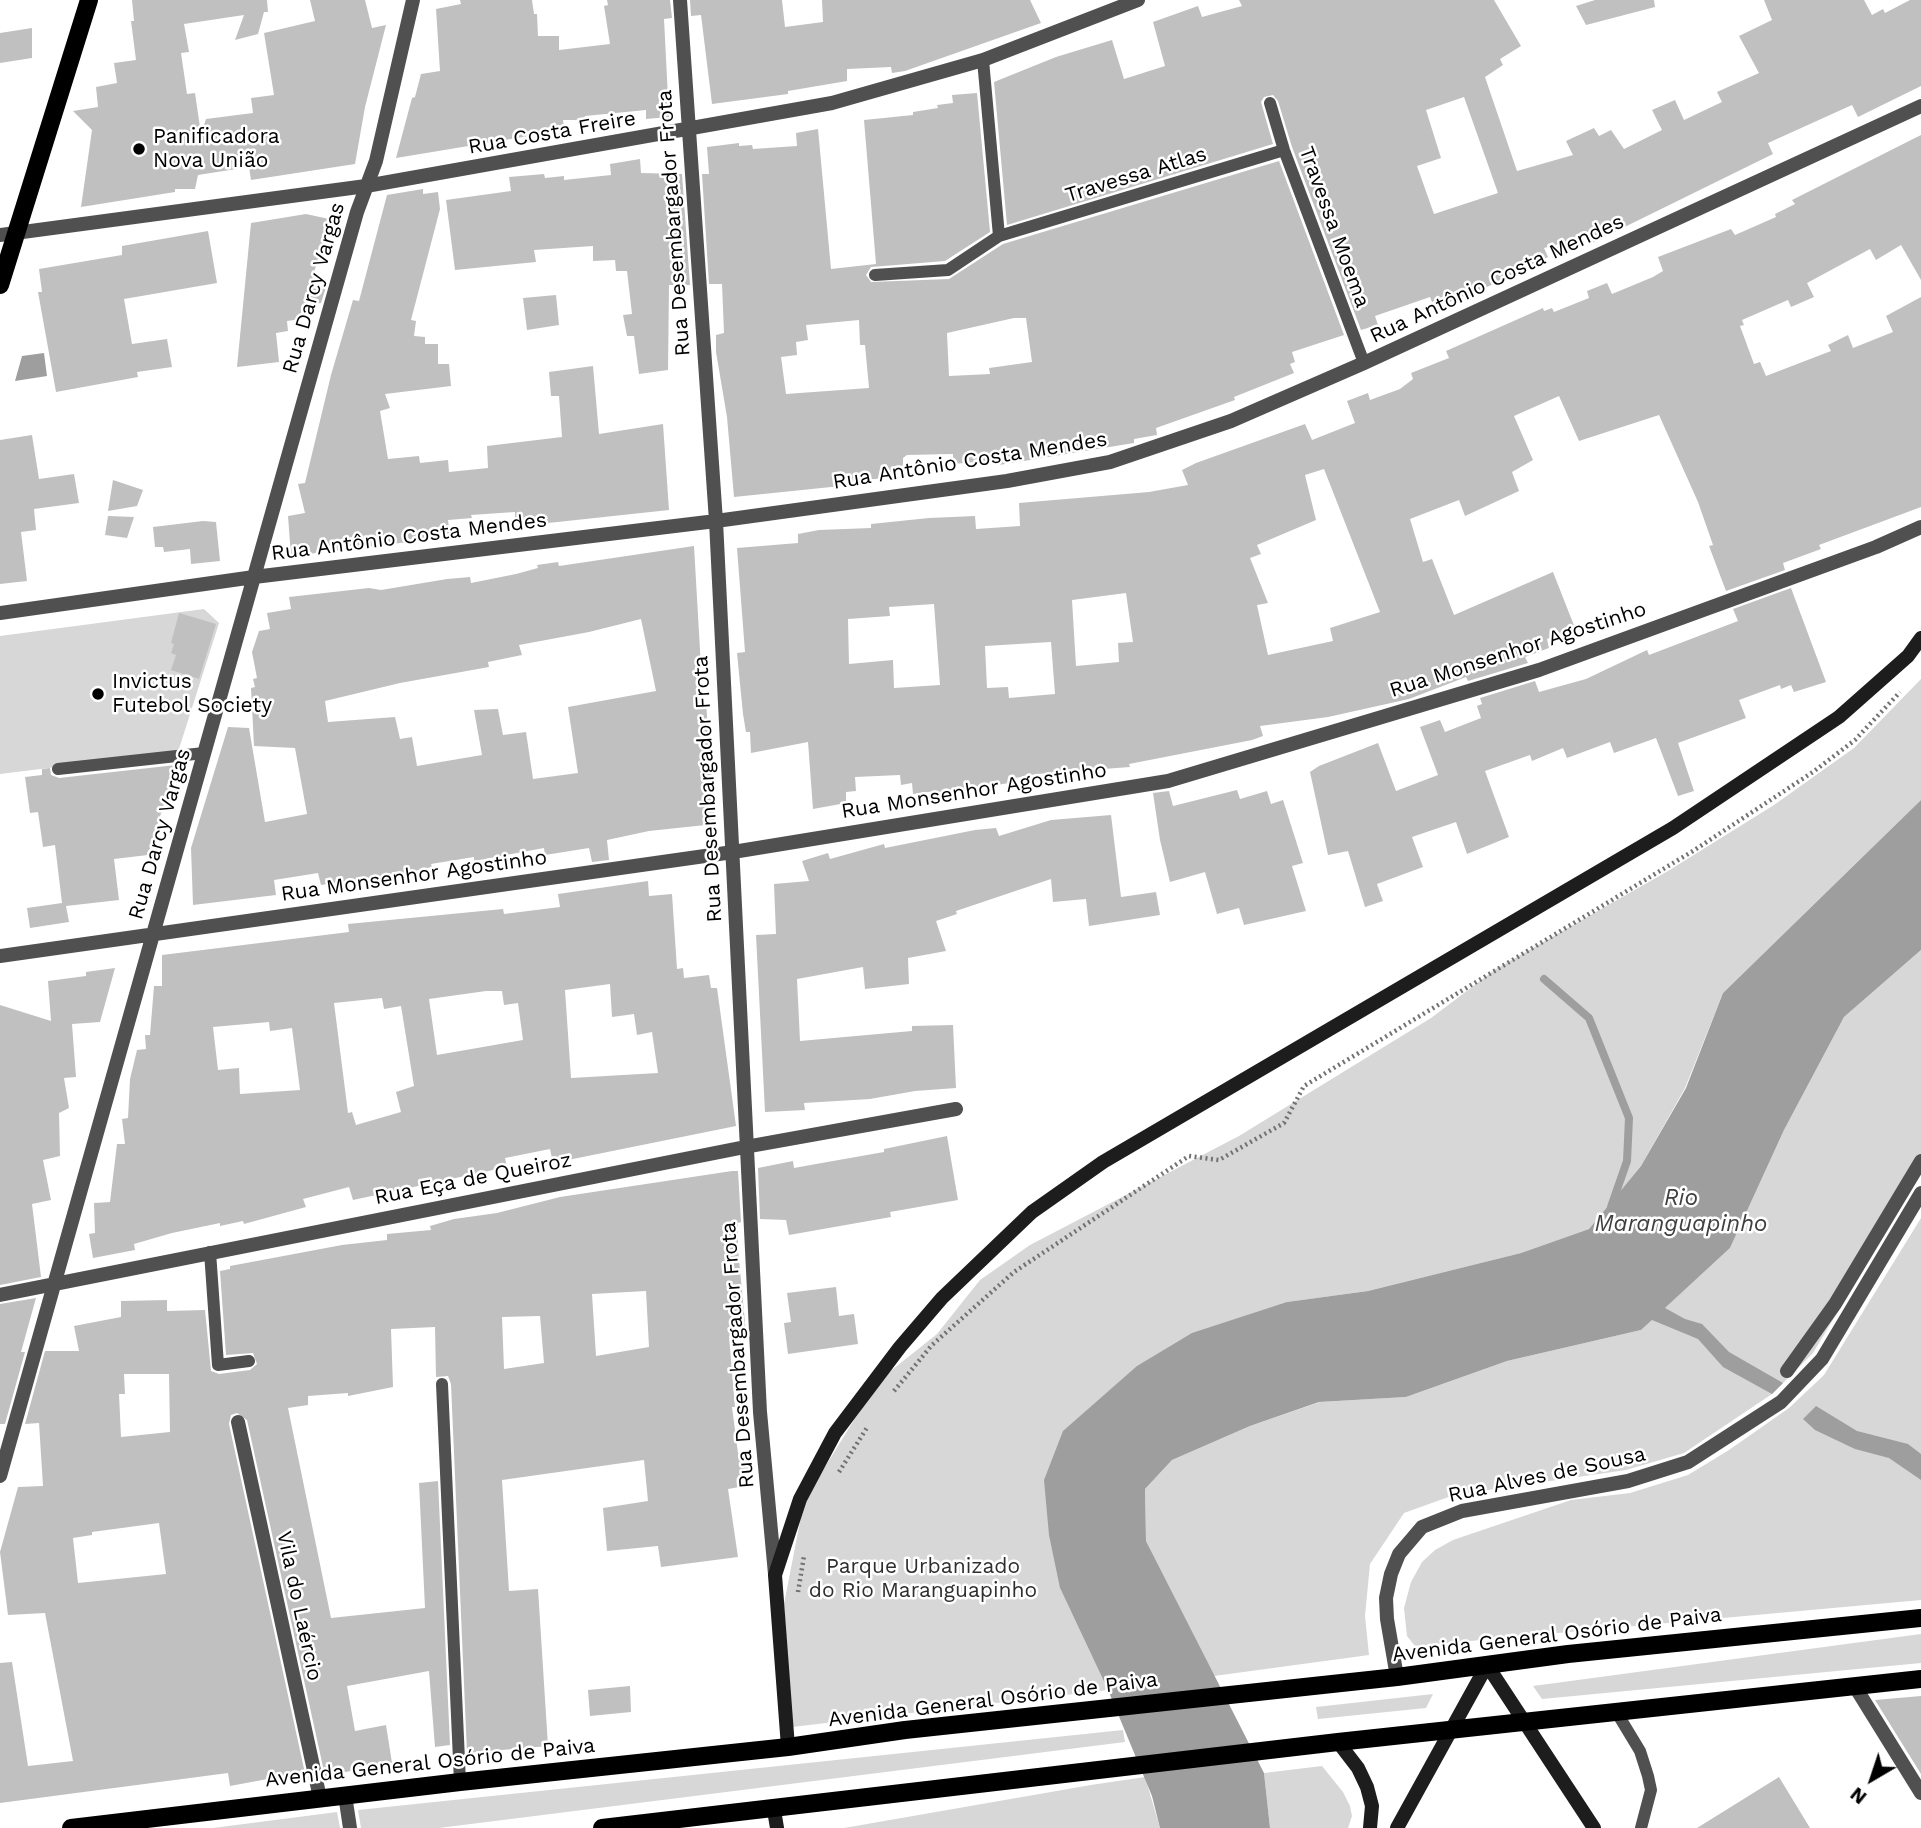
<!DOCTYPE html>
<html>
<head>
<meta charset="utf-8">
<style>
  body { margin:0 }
  #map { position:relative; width:1921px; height:1828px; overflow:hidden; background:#fff; font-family:"Work Sans",sans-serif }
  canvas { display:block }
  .north { position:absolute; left:1837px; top:1744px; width:70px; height:70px; -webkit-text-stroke:5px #fff; paint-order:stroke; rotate:219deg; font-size:19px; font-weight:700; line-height:28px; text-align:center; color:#000 }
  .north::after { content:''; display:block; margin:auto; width:24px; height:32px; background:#000; clip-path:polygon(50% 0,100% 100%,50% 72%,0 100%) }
</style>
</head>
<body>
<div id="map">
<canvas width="1921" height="1828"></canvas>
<div class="north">N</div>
</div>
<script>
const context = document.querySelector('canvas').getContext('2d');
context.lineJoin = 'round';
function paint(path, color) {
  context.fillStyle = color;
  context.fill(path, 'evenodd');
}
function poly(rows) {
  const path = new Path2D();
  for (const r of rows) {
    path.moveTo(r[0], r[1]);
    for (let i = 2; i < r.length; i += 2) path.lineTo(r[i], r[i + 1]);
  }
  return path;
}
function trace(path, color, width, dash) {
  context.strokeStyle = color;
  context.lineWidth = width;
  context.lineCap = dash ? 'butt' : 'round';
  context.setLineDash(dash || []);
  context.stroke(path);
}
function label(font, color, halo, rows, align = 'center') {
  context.font = font + ' "Work Sans",sans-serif';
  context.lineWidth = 5;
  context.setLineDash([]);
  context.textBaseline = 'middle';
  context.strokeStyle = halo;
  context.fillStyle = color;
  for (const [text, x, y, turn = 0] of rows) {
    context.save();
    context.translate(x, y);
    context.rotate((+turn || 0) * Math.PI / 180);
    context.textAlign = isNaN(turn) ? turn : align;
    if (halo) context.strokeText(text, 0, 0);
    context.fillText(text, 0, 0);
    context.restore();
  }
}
const green = poly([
  [204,609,219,623,178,752,0,774,0,636],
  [1921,679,1921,800,1723,993,1685,1088,1641,1166,1589,1229,1521,1253,1368,1291,1287,1302,1060,1588,1108,1690,792,1727,784,1604,804,1501,854,1420,888,1373,937,1334,980,1280,1030,1245,1239,1136,1431,1018,1496,969,1668,871,1774,805,1854,748],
  [1921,950,1921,1173,1813,1353,1772,1394,1684,1453,1626,1470,1454,1495,1404,1513,1370,1564,1365,1616,1369,1655,1214,1676,1146,1541,1145,1489,1172,1460,1250,1426,1320,1402,1406,1397,1507,1361,1641,1330,1730,1248,1784,1130,1844,1017],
  [1921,1218,1921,1600,1415,1646,1407,1636,1404,1608,1411,1582,1422,1562,1435,1550,1453,1540,1571,1500,1630,1493,1688,1475,1729,1450,1789,1408,1824,1375],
  [1921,1634,1921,1663,1542,1699,1533,1686],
  [1433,1694,1426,1708,1318,1719,1316,1707],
  [1123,1730,1125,1742,439,1828,361,1828,358,1810],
  [1322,1766,1343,1792,1350,1806,1352,1816,1348,1828,1270,1828,1264,1773],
  [1145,1777,1160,1828,844,1828,1091,1785],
  [337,1812,340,1828,213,1828]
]);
const water = poly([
  [44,353,47,376,15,381,22,356],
  [1921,800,1921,950,1844,1017,1784,1130,1730,1248,1665,1308,1685,1319,1702,1324,1729,1352,1783,1383,1772,1394,1723,1367,1698,1339,1652,1320,1641,1330,1507,1361,1406,1397,1319,1402,1250,1426,1172,1460,1145,1489,1146,1541,1264,1773,1270,1828,1160,1828,1152,1796,1108,1690,1060,1588,1049,1535,1044,1480,1063,1431,1137,1366,1192,1333,1287,1302,1368,1291,1521,1253,1589,1229,1641,1166,1686,1088,1723,993],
  [1816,1406,1857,1431,1908,1444,1921,1454,1921,1480,1889,1458,1855,1449,1815,1430,1803,1419]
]);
const stream = poly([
  [1544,979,1589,1018,1629,1118,1627,1161,1611,1207]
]);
const building = poly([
  [132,0,267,0,268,12,264,12,258,34,235,40,244,15,184,24,189,52,181,53,187,94,195,93,201,134,206,119,253,113,251,98,274,95,264,33,315,21,310,0,365,0,372,28,386,25,365,107,355,164,251,180,249,167,198,175,195,189,175,189,175,192,81,207,92,130,73,111,98,107,96,87,117,83,114,63,136,60,131,21,134,21],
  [460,0,532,0,534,14,537,14,538,36,559,36,559,50,610,44,604,6,608,5,607,0,670,0,672,18,664,19,669,117,646,119,646,110,585,116,585,120,563,120,564,126,541,129,541,134,396,158,412,98,415,97,421,74,440,71,436,9,461,4],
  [690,0,782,0,785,27,823,22,822,0,1030,0,1041,23,905,71,892,73,891,67,847,69,847,81,788,91,788,94,712,104,701,15,691,16],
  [1239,0,1494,0,1521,46,1500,59,1503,65,1485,77,1517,171,1573,155,1566,141,1594,128,1599,136,1611,130,1624,149,1662,130,1652,110,1675,100,1684,120,1722,102,1717,92,1759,73,1739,36,1772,20,1764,0,1864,0,1872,15,1883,9,1885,13,1910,0,1921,0,1921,86,1858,117,1852,105,1768,143,1773,154,1590,244,1586,237,1544,248,1548,257,1485,288,1447,303,1445,298,1432,302,1430,297,1375,316,1378,325,1361,330,1292,147,1278,101,1273,95,1264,97,1261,102,1273,144,1007,225,994,82,1056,57,1112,40,1124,79,1165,66,1153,22,1198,6,1202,17,1242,6],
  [1464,97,1498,193,1434,214,1417,166,1441,158,1426,110],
  [1595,0,1654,0,1655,7,1586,25,1576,6],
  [32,28,32,58,0,63,0,33],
  [977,93,990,232,945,261,871,267,866,275,871,282,949,279,1003,244,1279,161,1344,335,1292,352,1295,362,1290,364,1294,373,1234,397,1235,400,1156,428,1157,435,1134,439,1134,443,999,465,998,460,953,464,953,454,907,455,903,458,903,472,885,472,886,478,840,482,841,486,734,497,727,417,716,352,716,335,724,333,722,284,709,284,702,174,709,174,707,147,739,143,739,146,752,145,753,149,797,146,796,133,818,129,831,269,876,264,864,120,913,115,913,112,938,108,937,105,953,103,952,95],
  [1014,318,1026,318,1032,362,989,368,990,374,949,376,947,333],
  [859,320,860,345,865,345,869,388,786,394,781,357,797,355,796,342,808,340,806,325],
  [1921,135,1921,280,1901,245,1876,260,1870,249,1807,283,1814,297,1791,307,1788,300,1742,320,1744,325,1740,326,1754,364,1760,362,1766,376,1831,351,1828,345,1848,335,1853,348,1893,332,1886,316,1921,297,1921,507,1819,545,1821,549,1783,563,1785,570,1726,591,1709,546,1713,545,1698,502,1659,415,1579,441,1559,396,1514,416,1533,460,1512,472,1519,491,1465,516,1459,500,1410,519,1423,562,1432,559,1454,615,1553,572,1575,628,1547,639,1549,648,1525,657,1528,663,1468,681,1466,677,1409,699,1328,717,1260,726,1263,736,1252,740,1129,764,1130,767,1037,774,1015,778,1016,782,936,794,936,791,913,794,912,783,901,785,900,775,855,777,856,791,846,792,846,803,813,809,808,742,751,753,750,732,746,732,743,714,737,653,745,652,737,548,798,543,798,534,819,530,871,528,871,524,929,518,975,516,976,529,1020,526,1019,503,1149,492,1188,485,1182,470,1196,463,1305,424,1312,440,1355,423,1347,401,1368,393,1370,400,1400,389,1413,379,1411,373,1449,358,1446,351,1543,308,1544,311,1552,308,1554,312,1589,298,1587,291,1607,283,1612,294,1653,277,1663,271,1658,257,1731,229,1735,235,1776,217,1775,214,1795,204,1792,200],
  [1324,469,1380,612,1330,628,1333,641,1268,655,1257,605,1268,603,1250,558,1261,554,1257,545,1316,520,1305,475],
  [1126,593,1133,642,1118,643,1119,662,1076,666,1072,600],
  [934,604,940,685,894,688,893,660,849,664,848,619,890,616,889,607],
  [1051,642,1055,694,1009,698,1008,687,987,688,985,646],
  [640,159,641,173,682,174,690,285,669,285,668,370,639,374,634,336,627,336,623,315,632,314,627,271,616,271,615,260,593,261,593,246,534,250,536,262,455,270,446,200,511,191,509,177,544,174,545,178,564,176,564,180,611,175,610,164],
  [423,189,423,194,438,192,440,209,411,320,416,321,414,336,425,337,425,344,438,344,438,364,449,364,451,386,385,394,390,408,380,411,388,459,419,456,420,463,448,460,449,472,488,468,487,446,562,437,559,396,551,396,549,372,593,366,599,434,663,424,669,510,539,524,538,518,515,520,515,512,471,515,472,518,448,520,450,537,291,556,288,516,305,513,298,484,305,483,331,375,353,300,359,301,387,195],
  [306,214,329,219,310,287,326,287,321,303,301,306,302,319,287,321,288,331,276,333,279,362,237,367,251,223],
  [208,231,217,283,124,299,132,344,167,339,172,367,137,372,138,377,56,392,38,292,42,292,39,269,122,255,122,246],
  [556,295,559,325,527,330,523,298],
  [32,435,39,479,74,474,79,503,34,509,36,530,21,532,27,581,0,584,0,440],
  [113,480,143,490,137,506,108,511],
  [108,516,134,517,127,538,105,535],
  [203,521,216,522,220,561,191,564,190,549,164,552,163,547,155,547,153,527],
  [694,546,703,702,706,702,715,824,649,831,607,840,609,860,592,862,589,848,545,855,544,848,474,861,474,857,431,864,432,867,410,872,321,885,318,873,293,877,274,880,276,895,193,905,191,848,228,727,249,728,265,822,307,814,295,748,254,746,251,688,255,687,253,679,257,678,252,652,259,631,270,629,267,613,291,609,289,597,369,588,381,590,447,579,470,577,471,583,516,574,538,568,537,565,558,562,559,566],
  [641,619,656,691,568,707,578,773,533,779,526,732,503,735,498,709,474,710,482,755,417,766,412,737,400,739,395,717,328,722,325,701,400,683,489,667,488,662,522,655,519,645,589,632],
  [1791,588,1826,682,1794,692,1791,685,1781,689,1780,685,1739,700,1746,718,1678,743,1694,791,1678,796,1656,738,1614,753,1610,742,1567,758,1563,748,1532,761,1530,755,1485,771,1509,837,1467,854,1456,822,1412,837,1423,867,1377,884,1383,901,1365,907,1348,851,1328,855,1310,772,1319,766,1378,743,1396,791,1438,775,1420,727,1440,720,1445,732,1481,718,1477,706,1482,704,1480,698,1535,681,1539,692,1586,679,1647,650,1649,655,1738,621,1733,609],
  [179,613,216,624,199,679,171,670,176,655,171,653,174,644,171,643],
  [176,765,148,855,114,859,119,900,66,906,69,922,30,928,27,908,62,903,55,845,43,847,38,812,30,813,25,777,42,775,42,769,50,768,51,775,59,778],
  [1237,790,1240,799,1267,791,1271,804,1283,800,1303,863,1292,866,1306,911,1244,925,1239,908,1217,914,1205,872,1170,882,1160,840,1153,793,1169,791,1173,806],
  [1111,815,1121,897,1156,892,1160,915,1089,926,1086,899,1053,902,1051,879,956,911,957,914,936,921,946,951,908,958,909,984,865,989,863,967,797,979,800,1041,912,1031,912,1026,953,1025,956,1088,915,1091,870,1099,804,1103,805,1110,765,1112,756,935,776,934,774,884,809,881,802,861,828,853,830,859,884,844,885,848,975,830,996,828,999,836,1051,820],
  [648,881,649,896,672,894,677,969,683,968,684,978,709,975,711,988,717,988,736,1126,553,1163,550,1149,505,1158,507,1167,353,1200,349,1187,303,1199,306,1207,244,1224,243,1221,220,1226,220,1223,172,1233,134,1244,135,1250,93,1258,89,1234,95,1233,94,1203,110,1202,117,1144,125,1144,122,1119,128,1118,130,1079,137,1050,146,1049,145,1035,150,1035,154,986,162,986,162,955,349,932,348,924,503,909,504,914,560,907,558,894],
  [610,984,612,1017,634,1014,637,1035,652,1032,658,1073,571,1078,565,990],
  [486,991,502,991,504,1005,518,1003,523,1040,437,1055,429,999],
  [382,998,384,1009,401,1006,414,1086,396,1092,401,1112,356,1125,352,1112,348,1113,334,1003],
  [269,1022,270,1031,292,1028,300,1090,240,1094,239,1068,218,1070,213,1027],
  [115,968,100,1022,72,1024,76,1077,64,1078,69,1108,59,1113,60,1156,43,1160,51,1200,32,1204,41,1277,0,1285,0,1005,51,1021,48,981,86,976,86,972],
  [947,1136,958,1200,890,1212,891,1217,789,1235,786,1220,760,1219,758,1168,793,1161,794,1168,816,1164,884,1152,884,1149],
  [732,1171,738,1171,741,1222,738,1223,738,1249,746,1333,729,1336,735,1407,732,1407,738,1453,749,1451,751,1485,728,1489,738,1557,661,1567,658,1546,607,1551,603,1508,648,1501,644,1460,502,1480,509,1591,538,1589,548,1746,467,1753,451,1384,448,1376,436,1377,435,1327,391,1329,393,1387,348,1396,348,1393,308,1396,308,1405,288,1408,331,1618,425,1608,419,1483,438,1481,450,1745,435,1747,429,1671,347,1686,355,1731,386,1725,392,1763,325,1776,247,1420,237,1413,231,1415,229,1424,306,1778,274,1783,273,1778,230,1786,228,1773,0,1803,0,1663,12,1662,28,1766,73,1761,45,1613,8,1615,0,1552,18,1487,43,1486,39,1423,25,1424,45,1351,79,1351,74,1326,121,1317,121,1301,167,1300,167,1311,205,1310,211,1371,219,1374,250,1370,257,1364,253,1353,226,1355,220,1271,230,1269,230,1266,342,1245,387,1240,387,1234,431,1230,430,1226,454,1219,497,1213,560,1197],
  [646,1291,649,1347,596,1356,592,1294],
  [540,1316,544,1363,504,1369,502,1317],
  [124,1374,169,1374,170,1432,121,1437,119,1394,125,1394],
  [159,1523,166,1574,78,1583,73,1538,92,1535,92,1532],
  [836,1287,839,1316,854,1314,858,1344,788,1354,784,1323,791,1322,787,1293],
  [36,1298,21,1352,25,1352,5,1424,0,1424,0,1304],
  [630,1686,631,1712,590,1716,588,1690],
  [1921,1696,1921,1774,1875,1700],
  [1779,1777,1810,1828,1697,1828]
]);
const path = poly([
  [894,1391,932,1345,1014,1272,1189,1156,1219,1160,1284,1123,1304,1086,1693,851,1813,772,1855,740,1900,692],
  [839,1472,868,1426],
  [798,1592,804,1556]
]);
const lane = poly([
  [983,60,999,236],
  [1270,103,1284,150,1364,363],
  [875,275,948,270,999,236,1284,150],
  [58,769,204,753],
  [210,1252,218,1365,249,1361],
  [442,1384,460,1782],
  [1617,1713,1640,1751,1648,1776,1651,1790,1641,1828]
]);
const street = poly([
  [680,0,716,521,760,1412,775,1574],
  [0,235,366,186,832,103,983,60,1138,0],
  [0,613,254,577,716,521,1007,481,1110,462,1231,421,1364,363,1921,106],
  [0,956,733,852,1168,781,1539,670,1876,547,1921,527],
  [0,1295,745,1147,956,1109],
  [1787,1371,1835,1304,1921,1161],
  [238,1422,320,1798],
  [0,1476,357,212,376,161,413,0],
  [1397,1677,1387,1619,1386,1598,1391,1574,1399,1554,1422,1527,1462,1511,1628,1481,1688,1462,1781,1402,1822,1359,1921,1193],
  [1854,1685,1921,1793],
  [345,1795,350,1828]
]);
const secondary = poly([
  [1338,1742,1358,1768,1367,1787,1372,1806,1370,1828],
  [788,1747,775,1575,800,1499,835,1433,900,1347,942,1298,1032,1212,1103,1162,1673,828,1839,717,1908,656,1921,638],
  [774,1810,777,1828],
  [1397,1828,1487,1665,1594,1828]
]);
const primary = poly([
  [0,285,89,0],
  [71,1828,460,1782,788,1747,905,1730,1397,1677,1568,1654,1921,1618],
  [602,1828,1338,1742,1921,1679]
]);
const markers = [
  [139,149,7,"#000"],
  [98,694,7,"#000"]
];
const streetNames = [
  ["Rua Costa Freire",552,133,-10],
  ["Travessa Atlas",1136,175,-17],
  ["Rua Desembargador Frota",674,223,-94],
  ["Travessa Moema",1334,227,70],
  ["Rua Antônio Costa Mendes",1497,279,-25],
  ["Rua Darcy Vargas",314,288,-74],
  ["Rua Antônio Costa Mendes",970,461,-9],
  ["Rua Antônio Costa Mendes",409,537,-7],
  ["Rua Monsenhor Agostinho",1518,650,-18],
  ["Rua Desembargador Frota",708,789,-93],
  ["Rua Monsenhor Agostinho",974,791,-9],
  ["Rua Darcy Vargas",160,834,-74],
  ["Rua Monsenhor Agostinho",414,876,-8],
  ["Rua Eça de Queiroz",473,1179,-11],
  ["Rua Desembargador Frota",738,1355,-94],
  ["Rua Alves de Sousa",1547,1475,-12],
  ["Vila do Laércio",299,1606,78],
  ["Avenida General Osório de Paiva",1557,1635,-7],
  ["Avenida General Osório de Paiva",993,1700,-7],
  ["Avenida General Osório de Paiva",430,1763,-6]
];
const poiNames = [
  ["Panificadora",153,137],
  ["Nova União",153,161],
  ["Invictus",112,682],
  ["Futebol Society",112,706]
];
const parkNames = [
  ["Parque Urbanizado",923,1567],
  ["do Rio Maranguapinho",923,1591]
];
const waterNames = [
  ["Rio",1681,1198],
  ["Maranguapinho",1681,1224]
];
paint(green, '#d7d7d7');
paint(water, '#9e9e9e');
trace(stream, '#9e9e9e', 8);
paint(building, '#c0c0c0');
trace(path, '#727272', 4.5, [2, 3.5]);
trace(lane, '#505050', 12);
trace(street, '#505050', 14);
trace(secondary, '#1d1d1d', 14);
trace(primary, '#000', 18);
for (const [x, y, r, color] of markers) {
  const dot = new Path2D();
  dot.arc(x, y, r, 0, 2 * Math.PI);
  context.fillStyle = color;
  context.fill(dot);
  trace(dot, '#fff', 2.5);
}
label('21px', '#000', '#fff', streetNames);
label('21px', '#000', '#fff', poiNames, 'left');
label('21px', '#2e2e2e', '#fff', parkNames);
label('italic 23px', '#3f3f3f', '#fff', waterNames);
</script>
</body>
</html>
